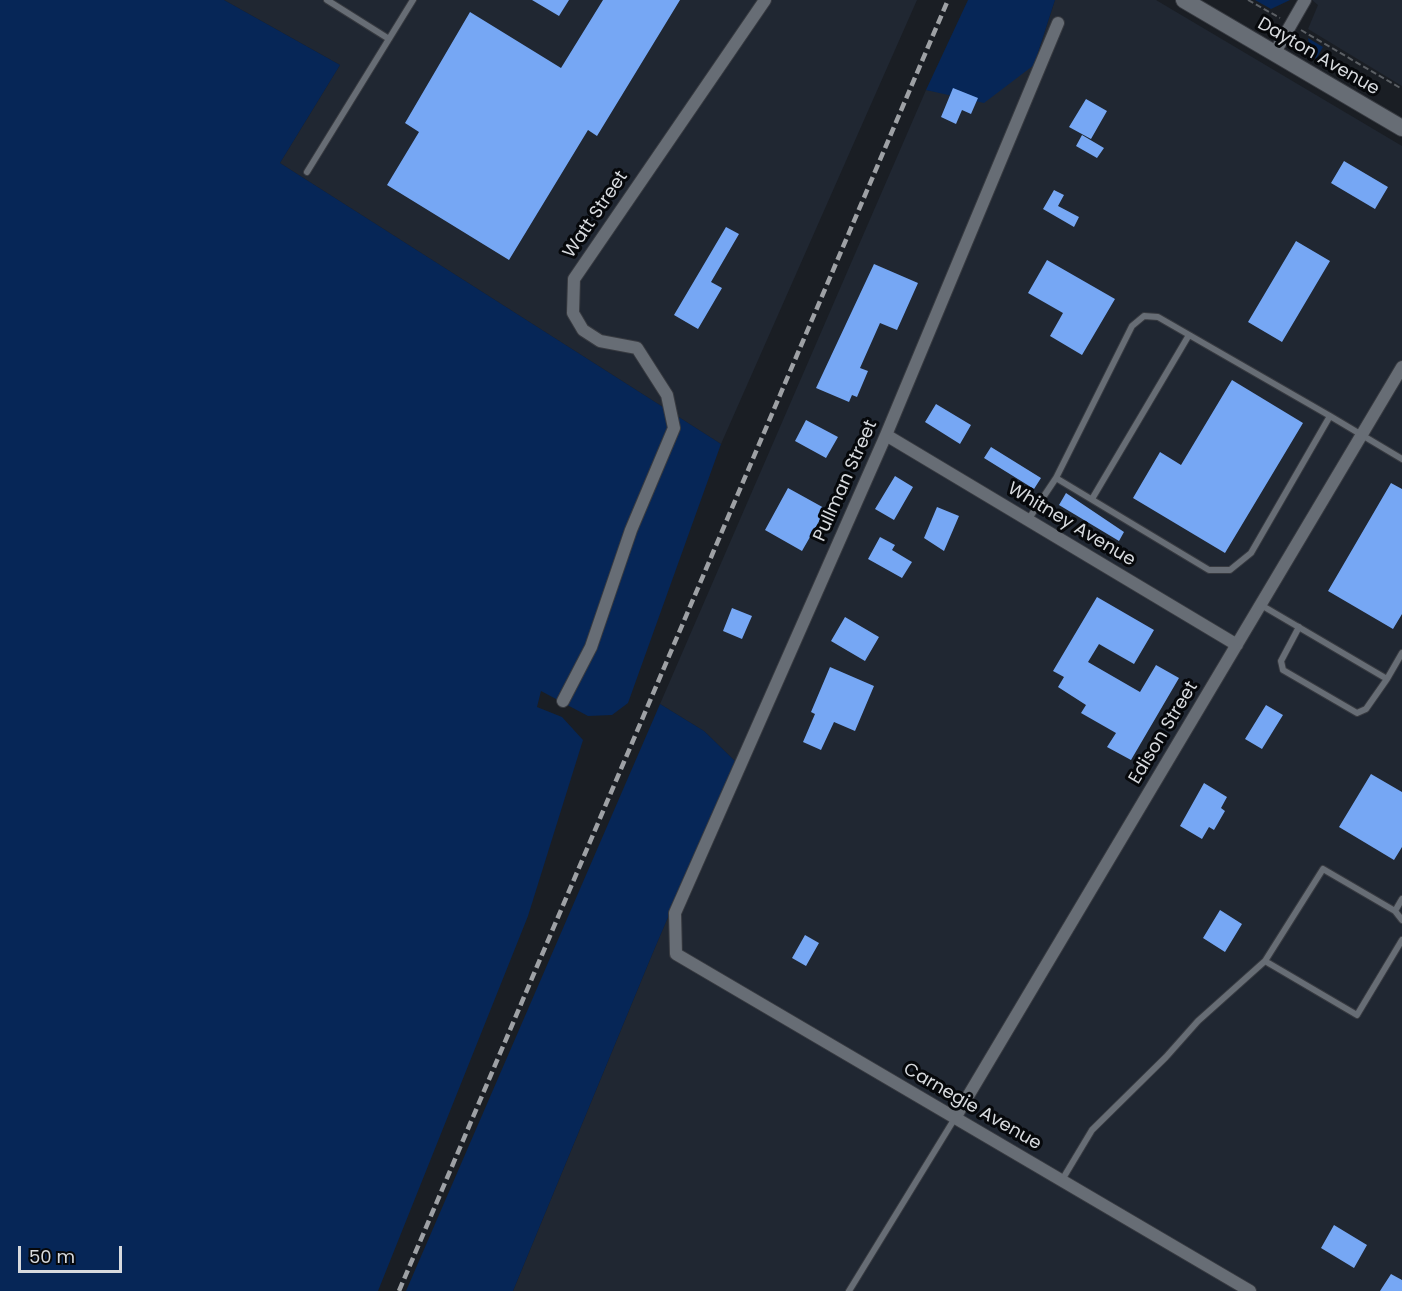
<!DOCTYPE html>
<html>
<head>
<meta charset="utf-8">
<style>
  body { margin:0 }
  #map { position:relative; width:1402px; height:1291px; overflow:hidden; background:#1a1e24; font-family:Poppins,sans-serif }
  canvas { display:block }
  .scale { position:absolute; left:18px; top:1246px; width:104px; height:27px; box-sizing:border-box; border:3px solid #d7dade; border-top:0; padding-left:8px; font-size:18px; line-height:21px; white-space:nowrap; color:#d7dade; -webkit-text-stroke:4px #06080b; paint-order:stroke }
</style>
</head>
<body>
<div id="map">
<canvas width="1402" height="1291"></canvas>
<div class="scale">50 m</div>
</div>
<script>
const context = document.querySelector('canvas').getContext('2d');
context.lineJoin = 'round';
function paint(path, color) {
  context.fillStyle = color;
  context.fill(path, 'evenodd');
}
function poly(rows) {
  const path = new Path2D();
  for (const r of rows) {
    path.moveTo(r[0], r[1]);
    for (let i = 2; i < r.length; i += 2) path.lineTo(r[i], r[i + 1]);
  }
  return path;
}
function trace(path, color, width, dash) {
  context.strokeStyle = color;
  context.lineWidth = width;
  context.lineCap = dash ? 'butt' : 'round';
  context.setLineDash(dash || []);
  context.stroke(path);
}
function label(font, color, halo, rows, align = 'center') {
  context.font = font + ' Poppins,sans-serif';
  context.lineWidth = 6;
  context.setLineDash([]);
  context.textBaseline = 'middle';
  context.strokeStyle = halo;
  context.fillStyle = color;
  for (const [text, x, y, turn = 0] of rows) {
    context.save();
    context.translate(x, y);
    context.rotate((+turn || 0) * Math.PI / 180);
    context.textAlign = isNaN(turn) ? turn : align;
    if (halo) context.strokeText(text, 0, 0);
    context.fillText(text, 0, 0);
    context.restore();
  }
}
const built = poly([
  [224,0,917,0,721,444,280,163,340,65],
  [1055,0,1156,0,1402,146,1402,1291,513,1291,654,950,735,761,704,731,660,704,926,90,944,93,1034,65],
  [1312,0,1402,0,1402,86,1308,29,1318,5]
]);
const green = poly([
  [0,0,224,0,340,65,280,163,721,444,628,703,612,715,588,716,541,691,537,707,562,717,583,740,528,916,378,1291,0,1291],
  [968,0,1055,0,1034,65,984,103,926,90],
  [1255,0,1290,0,1271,9],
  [1308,38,1323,47,1316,59,1311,54],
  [660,704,704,731,735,761,654,950,513,1291,406,1291]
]);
const building = poly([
  [532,0,569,0,559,16],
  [603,0,680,0,597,136,588,130,509,260,387,185,419,132,405,123,470,12,561,68],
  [953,88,978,98,971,114,962,110,956,124,941,117],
  [1086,99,1107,111,1091,139,1069,127],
  [1082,135,1104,148,1097,158,1076,146],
  [1344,161,1388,187,1375,209,1331,183],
  [1054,190,1064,195,1058,206,1079,217,1074,227,1043,209],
  [726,227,739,234,711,282,722,288,698,329,674,315],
  [1296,241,1330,261,1282,342,1248,322],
  [1047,260,1115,299,1082,355,1050,336,1063,313,1028,293],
  [874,264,918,283,897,330,880,323,860,368,868,371,857,397,852,395,849,402,816,388],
  [1232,380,1303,423,1225,553,1133,498,1160,452,1181,465],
  [936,404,971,425,960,444,925,422],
  [806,420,838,437,826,458,795,441],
  [991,447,1041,478,1034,489,984,458],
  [895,476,913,487,894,520,875,509],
  [1391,483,1402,489,1402,614,1393,629,1328,591],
  [788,488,826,509,802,551,765,530],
  [1066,493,1124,532,1119,541,1059,505],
  [937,507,959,516,944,551,924,538],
  [880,537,895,545,892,550,912,562,902,578,868,559],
  [1097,597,1154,630,1134,664,1099,644,1088,662,1140,692,1156,665,1179,678,1131,760,1107,747,1116,733,1081,713,1086,705,1058,687,1064,677,1053,671],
  [732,608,752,616,742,639,723,631],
  [845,617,879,637,865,661,831,641],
  [830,667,874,686,855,731,834,722,821,750,803,742,815,714,811,712],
  [1266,705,1283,715,1262,749,1245,739],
  [1371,774,1402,792,1402,847,1394,860,1339,827],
  [1204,783,1227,797,1221,808,1225,811,1214,830,1209,827,1202,839,1180,826],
  [1220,910,1242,924,1225,952,1203,938],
  [805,935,819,943,806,966,792,958],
  [1334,1225,1367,1245,1354,1268,1321,1248],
  [1391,1274,1402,1280,1402,1291,1380,1291]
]);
const path = poly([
  [1248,0,1280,18],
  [1301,30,1402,89]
]);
const lane = poly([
  [327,0,389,39],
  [307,172,413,0],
  [1056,478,1132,326,1144,316,1158,317,1330,416],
  [1092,499,1189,335],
  [1028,520,1056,478,1209,570,1230,570,1251,553,1330,416,1402,459],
  [1261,605,1387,679,1402,653],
  [1299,627,1281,661,1283,670,1357,713,1366,709,1387,679],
  [1395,911,1402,899],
  [1402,920,1395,911,1323,869,1265,961,1357,1015,1402,940],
  [1062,1180,1092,1130,1166,1057,1198,1021,1265,961],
  [849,1291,955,1118]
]);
const street = poly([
  [1058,23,886,435,675,913,676,954,1250,1291],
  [1274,54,1305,0],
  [886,435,1237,645],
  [563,701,591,647,631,530,674,428,667,395,637,348,600,341,583,330,573,313,574,279,765,0],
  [955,1118,1402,367]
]);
const secondary = poly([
  [1184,0,1402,128]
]);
const rail = poly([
  [399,1291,948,0]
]);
const streetNames = [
  ["Dayton Avenue",1318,57,30],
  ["Watt Street",596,215,-56],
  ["Pullman Street",846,481,-66],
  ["Whitney Avenue",1071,525,31],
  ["Edison Street",1164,733,-59],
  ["Carnegie Avenue",972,1107,30]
];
paint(built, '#202732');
paint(green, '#062657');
paint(building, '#76a7f4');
trace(lane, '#373a40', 8);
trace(street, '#373a40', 14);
trace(secondary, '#373a40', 18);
trace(path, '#5b5f64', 2, [6, 3]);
trace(lane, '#676d75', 6);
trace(street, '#676d75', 12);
trace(secondary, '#676d75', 16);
trace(rail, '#9ea1a5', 4.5, [9, 4.5]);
label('18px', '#d7dade', '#06080b', streetNames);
</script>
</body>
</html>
